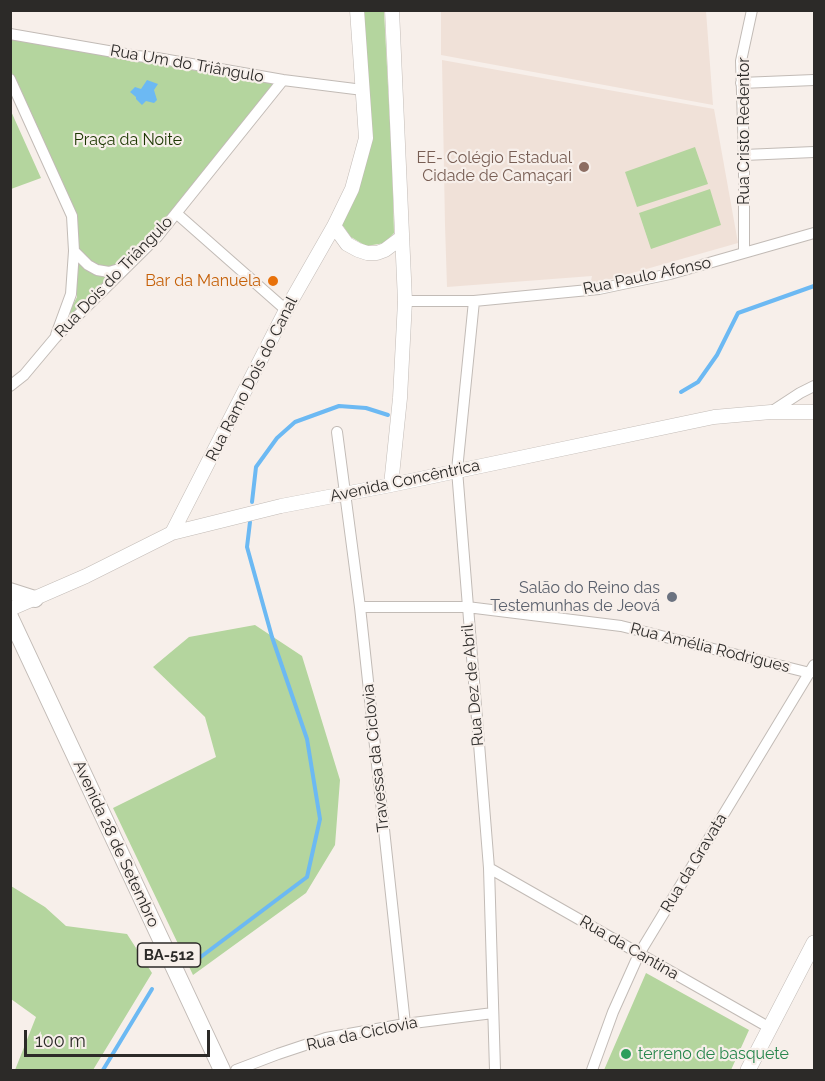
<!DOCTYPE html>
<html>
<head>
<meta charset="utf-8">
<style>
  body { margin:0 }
  #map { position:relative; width:825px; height:1081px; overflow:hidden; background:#f7efea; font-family:Raleway,sans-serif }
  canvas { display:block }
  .frame { position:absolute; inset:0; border:12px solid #2c2a28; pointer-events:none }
  .scale { position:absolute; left:24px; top:1030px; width:186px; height:27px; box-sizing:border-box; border:3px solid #2c2a28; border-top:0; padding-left:8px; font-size:18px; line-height:21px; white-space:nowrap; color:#2c2a28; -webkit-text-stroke:4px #f7efea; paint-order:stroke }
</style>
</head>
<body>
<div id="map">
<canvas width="825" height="1081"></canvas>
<div class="frame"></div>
<div class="scale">100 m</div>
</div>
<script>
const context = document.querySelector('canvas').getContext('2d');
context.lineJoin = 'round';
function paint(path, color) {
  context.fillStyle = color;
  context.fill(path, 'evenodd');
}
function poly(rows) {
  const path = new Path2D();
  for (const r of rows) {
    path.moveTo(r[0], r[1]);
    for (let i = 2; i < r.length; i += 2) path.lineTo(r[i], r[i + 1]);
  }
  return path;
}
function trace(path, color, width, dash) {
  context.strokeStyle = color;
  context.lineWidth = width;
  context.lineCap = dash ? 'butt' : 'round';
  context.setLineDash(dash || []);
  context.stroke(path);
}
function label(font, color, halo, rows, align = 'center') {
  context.font = font + ' Raleway,sans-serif';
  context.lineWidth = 4.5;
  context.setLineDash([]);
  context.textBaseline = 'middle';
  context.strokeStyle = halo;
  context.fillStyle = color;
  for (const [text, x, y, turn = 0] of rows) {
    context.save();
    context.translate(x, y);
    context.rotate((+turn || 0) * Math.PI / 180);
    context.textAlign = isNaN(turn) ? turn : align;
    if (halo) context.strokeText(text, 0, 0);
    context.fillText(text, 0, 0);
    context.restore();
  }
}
const built = poly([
  [441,11,706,11,713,105,441,55],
  [442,60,714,109,738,243,590,285,592,276,447,287,445,225]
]);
const green = poly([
  [357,11,384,11,392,161,394,233,385,243,366,246,351,237,341,223,365,140],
  [10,39,275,84,155,232,60,330,77,297,74,213,11,71],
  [10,109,41,178,11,189,10,188],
  [695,147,708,184,637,207,625,172],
  [710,189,721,225,651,249,639,213],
  [255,625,302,656,340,780,335,845,306,893,193,975,113,808,216,757,205,717,153,667,189,637],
  [11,886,45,907,66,926,127,934,152,973,93,1070,15,1070,36,1017,11,999],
  [646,973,749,1030,731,1070,604,1070]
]);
const water = poly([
  [147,80,158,84,154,90,157,100,154,103,146,101,142,105,136,99,136,97,130,92,135,87,141,89]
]);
const stream = poly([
  [681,392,698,382,717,355,738,313,814,286],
  [252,502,256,467,277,438,295,422,339,406,366,408,388,415],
  [198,959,307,877,320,819,307,739,272,637,247,547,250,522],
  [103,1070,152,989]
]);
const minor = poly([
  [10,34,137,56,157,58,283,80,363,90],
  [10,79,72,216,74,251,71,294,56,335],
  [741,83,814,80],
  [744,155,814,152],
  [176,213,286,310],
  [74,251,88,265,97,270,109,272,126,267],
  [744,252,744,155,741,61,752,10],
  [405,301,474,301,599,289,670,274,814,233],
  [474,301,457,470,489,868,495,1070],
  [10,386,24,375,55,338,157,237,283,80],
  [771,412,800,393,814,386],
  [337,432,360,607,405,1024],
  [360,607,467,607,621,626,810,673],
  [489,868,770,1028],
  [236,1070,278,1054,326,1038,405,1024,493,1013],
  [592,1070,613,1012,639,954,814,665]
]);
const tertiary = poly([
  [334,226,347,244,358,250,367,253,377,253,385,250,401,238],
  [391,485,400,398,405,301,392,10],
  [172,533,286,310,334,226,352,189,366,138,357,10],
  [10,609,86,576,172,533,281,506,391,485,714,417,771,412,814,412]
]);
const secondary = poly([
  [748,1070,814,943]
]);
const primary = poly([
  [10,591,35,599],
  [10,617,222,1070]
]);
const markers = [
  [584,167,6,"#8d6e63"],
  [273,281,6,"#e8710a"],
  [672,597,6,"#6b7280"],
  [626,1054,6,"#2e9e5b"]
];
const shields = [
  [169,955,63]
];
const shieldNames = [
  ["BA-512",169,955]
];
const streetNames = [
  ["Rua Um do Triângulo",187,64,10],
  ["Rua Cristo Redentor",744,131,-90],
  ["Rua Paulo Afonso",647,276,-12],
  ["Rua Dois do Triângulo",114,277,-46],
  ["Rua Ramo Dois do Canal",252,379,-63],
  ["Avenida Concêntrica",405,481,-12],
  ["Rua Amélia Rodrigues",710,648,14],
  ["Rua Dez de Abril",473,685,-95],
  ["Travessa da Ciclovia",376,758,-96],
  ["Avenida 28 de Setembro",116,844,65],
  ["Rua da Gravata",694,863,-59],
  ["Rua da Cantina",629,948,30],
  ["Rua da Ciclovia",362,1034,-12]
];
const parkNames = [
  ["Praça da Noite",128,140]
];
const educationNames = [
  ["EE- Colégio Estadual",572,158],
  ["Cidade de Camaçari",572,176]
];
const foodNames = [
  ["Bar da Manuela",261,281]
];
const worshipNames = [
  ["Salão do Reino das",660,588],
  ["Testemunhas de Jeová",660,606]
];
const leisureNames = [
  ["terreno de basquete",638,1054]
];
paint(built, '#f0e1d8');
paint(green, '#b4d59e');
paint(water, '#6cb9f3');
trace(stream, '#6cb9f3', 4);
trace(minor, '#c2bbb6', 12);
trace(tertiary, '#c2bbb6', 15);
trace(secondary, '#c2bbb6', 16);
trace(primary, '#c2bbb6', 18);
trace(minor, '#fff', 10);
trace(tertiary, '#fff', 14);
trace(secondary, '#fff', 15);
trace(primary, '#fff', 16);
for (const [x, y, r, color] of markers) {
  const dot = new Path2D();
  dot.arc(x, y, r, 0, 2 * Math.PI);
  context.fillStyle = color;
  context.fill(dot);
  trace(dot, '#f7efea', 2);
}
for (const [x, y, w] of shields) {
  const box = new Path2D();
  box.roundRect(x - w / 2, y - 12, w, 24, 4.5);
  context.fillStyle = '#f7efea';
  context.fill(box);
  trace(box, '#2c2a28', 1.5);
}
label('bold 15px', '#2c2a28', null, shieldNames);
label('16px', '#2c2a28', '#f7efea', streetNames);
label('16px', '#1c3700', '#f7efea', parkNames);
label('16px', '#785e54', '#f7efea', educationNames, 'right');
label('16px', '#c56008', '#f7efea', foodNames, 'right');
label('16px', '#5b616d', '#f7efea', worshipNames, 'right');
label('16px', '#27864d', '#f7efea', leisureNames, 'left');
</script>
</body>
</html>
